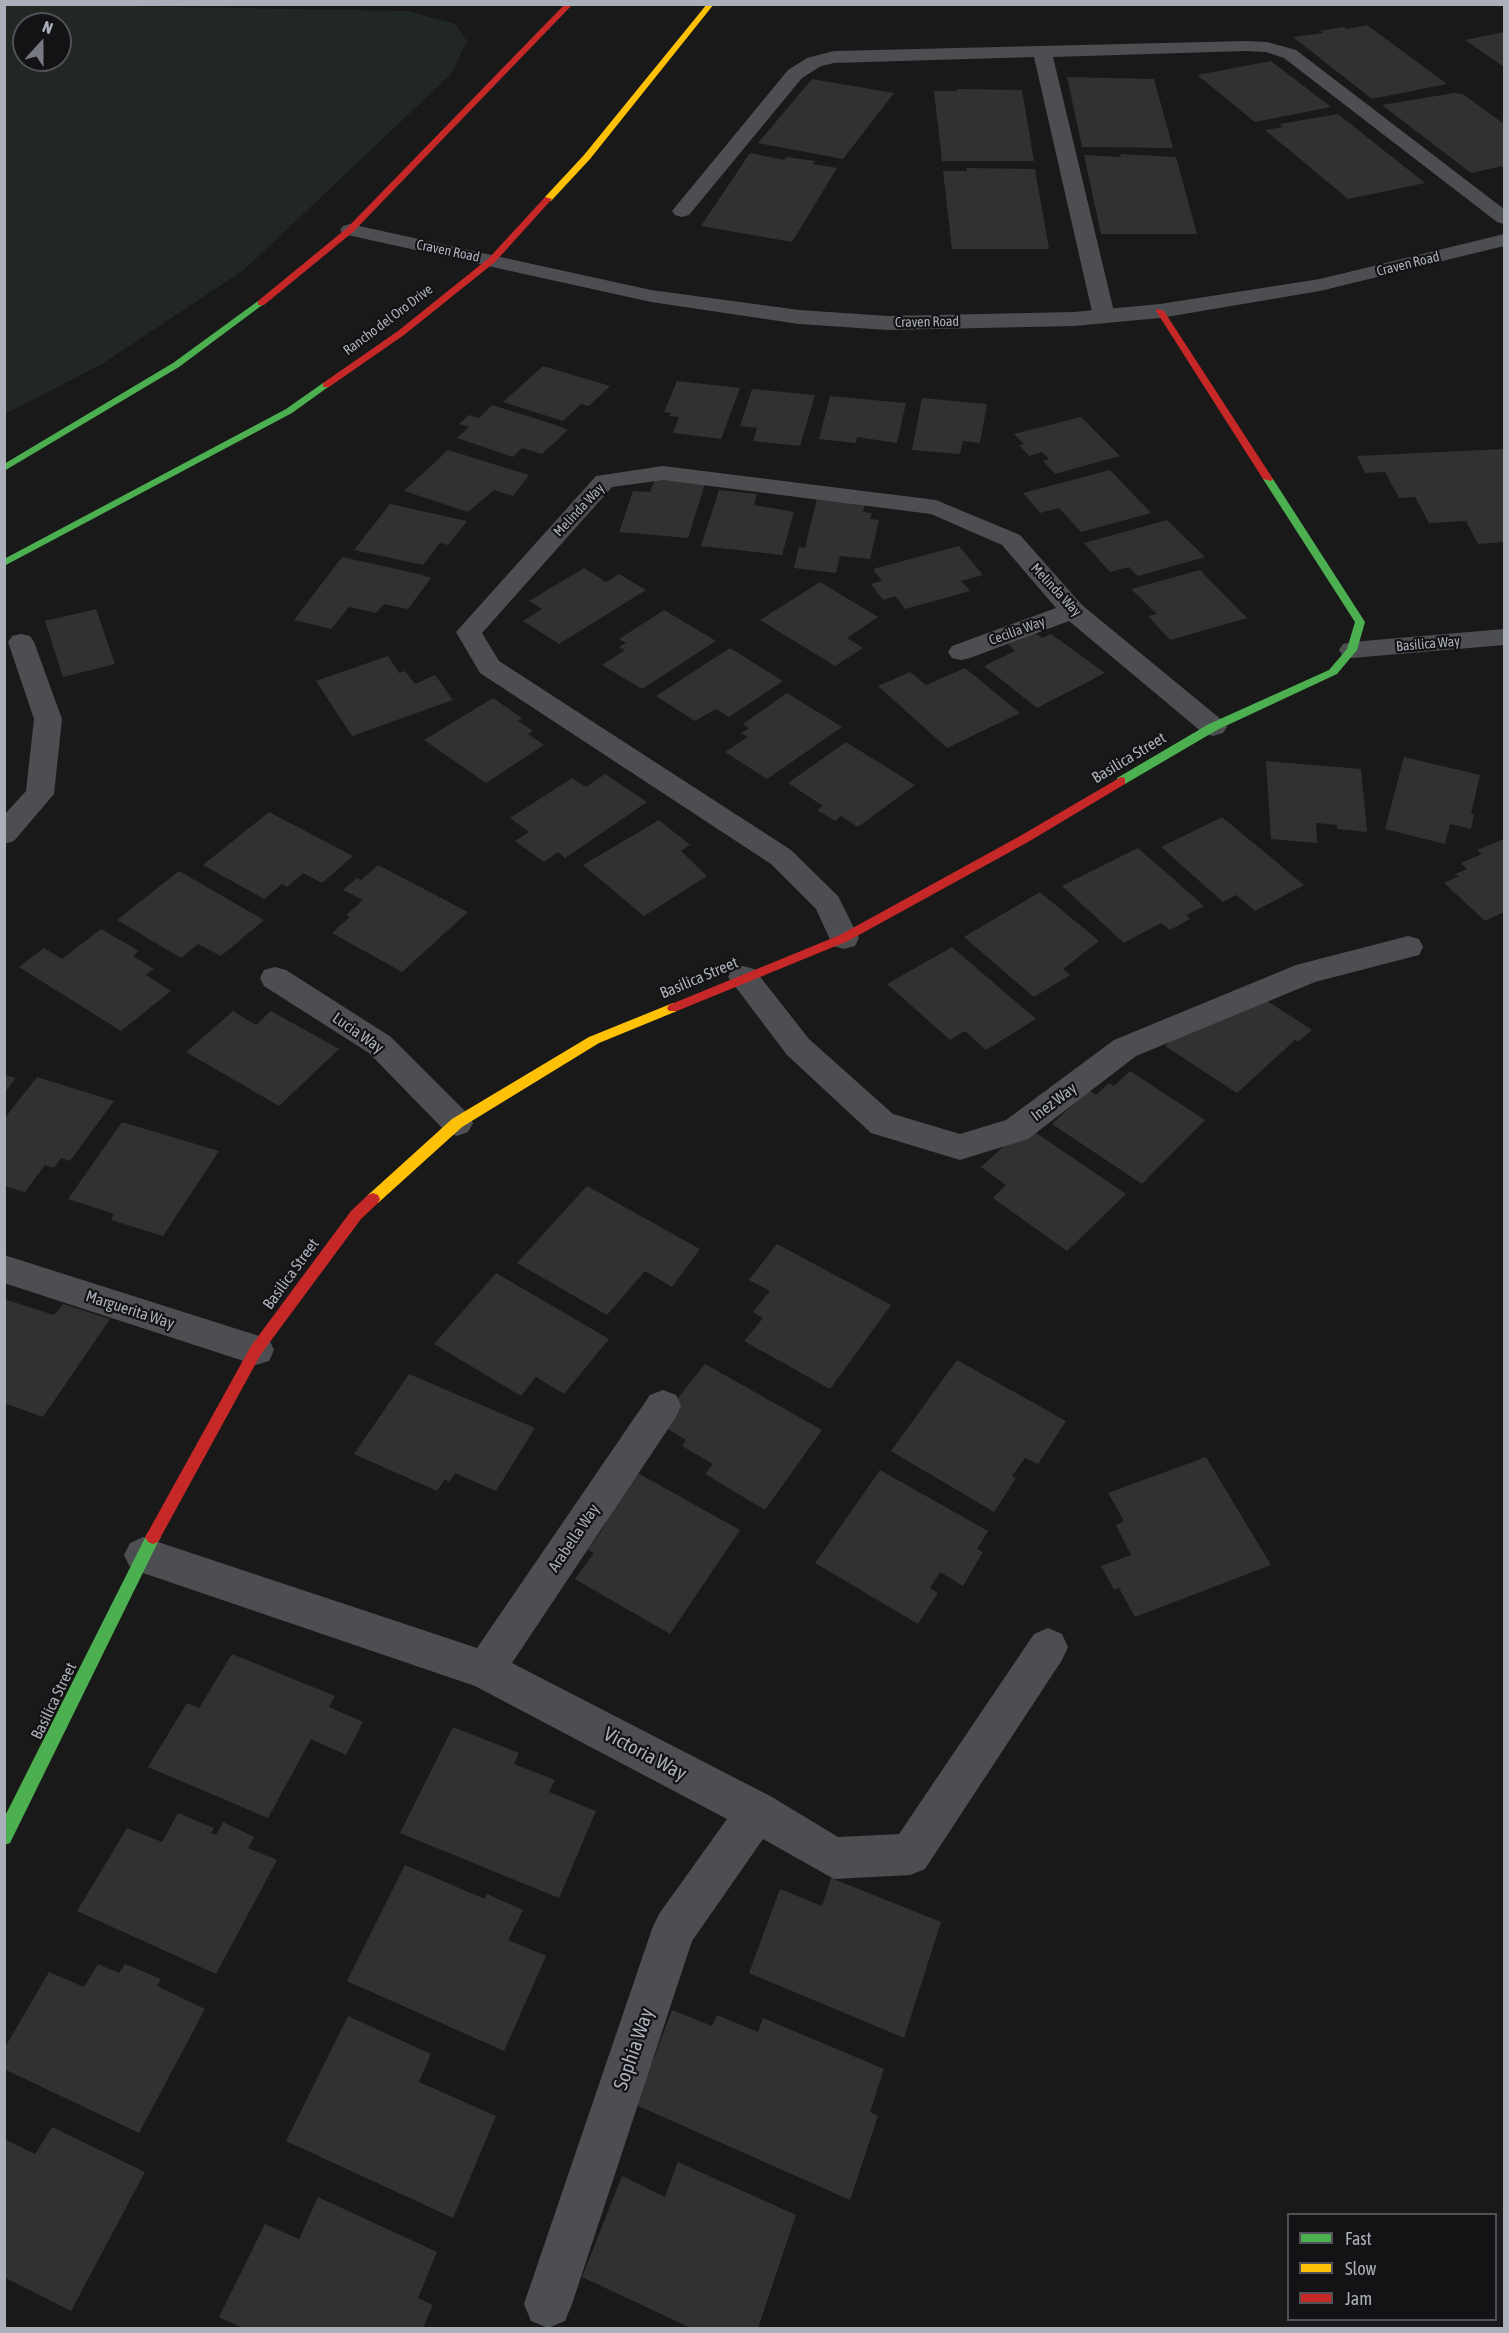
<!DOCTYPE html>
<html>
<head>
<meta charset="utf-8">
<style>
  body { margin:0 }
  #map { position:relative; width:1509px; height:2333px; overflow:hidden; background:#191919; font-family:"Asap Condensed",sans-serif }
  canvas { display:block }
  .frame { position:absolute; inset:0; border:6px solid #abafba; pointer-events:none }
  .legend { position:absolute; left:1287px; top:2213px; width:210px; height:108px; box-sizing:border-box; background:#131315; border:2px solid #505157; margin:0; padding:8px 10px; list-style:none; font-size:18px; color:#abafba }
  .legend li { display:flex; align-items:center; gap:12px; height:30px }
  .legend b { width:30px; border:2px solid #505157 }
  .north { position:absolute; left:12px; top:12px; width:60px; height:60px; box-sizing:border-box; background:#131315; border:2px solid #505157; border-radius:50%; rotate:21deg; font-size:16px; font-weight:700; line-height:24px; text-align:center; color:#abafba }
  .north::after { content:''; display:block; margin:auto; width:21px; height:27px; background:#787a82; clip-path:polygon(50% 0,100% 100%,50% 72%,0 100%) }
</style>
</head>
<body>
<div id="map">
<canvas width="1509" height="2333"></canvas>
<div class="frame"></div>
<ul class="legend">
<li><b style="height:8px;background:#4caf50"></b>Fast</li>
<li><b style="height:8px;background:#ffc107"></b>Slow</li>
<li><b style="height:8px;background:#c62828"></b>Jam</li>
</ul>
<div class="north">N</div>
</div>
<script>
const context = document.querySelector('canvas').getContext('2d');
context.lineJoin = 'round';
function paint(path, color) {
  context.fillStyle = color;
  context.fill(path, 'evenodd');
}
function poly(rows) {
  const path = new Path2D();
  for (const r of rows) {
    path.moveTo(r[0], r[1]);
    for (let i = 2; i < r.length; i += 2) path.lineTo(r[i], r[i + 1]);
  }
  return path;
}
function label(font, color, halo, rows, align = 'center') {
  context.font = font + ' "Asap Condensed",sans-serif';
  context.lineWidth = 4.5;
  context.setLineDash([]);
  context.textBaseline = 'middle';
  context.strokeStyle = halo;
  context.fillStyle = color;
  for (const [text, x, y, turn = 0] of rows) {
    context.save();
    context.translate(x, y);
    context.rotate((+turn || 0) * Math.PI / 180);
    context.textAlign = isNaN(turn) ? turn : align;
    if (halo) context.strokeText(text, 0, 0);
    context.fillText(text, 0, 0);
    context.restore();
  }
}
const green = poly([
  [5,4,407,11,455,24,467,41,451,74,245,269,102,364,5,414],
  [24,24,60,24,60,60,24,60]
]);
const building = poly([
  [1367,25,1447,84,1372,99,1293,37,1323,33,1320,31,1344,27,1347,29],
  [1504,32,1504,67,1465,40],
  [1271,61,1331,107,1255,122,1197,75],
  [1067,77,1154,79,1173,148,1082,147],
  [812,79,894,93,843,159,758,143],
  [957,89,1022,90,1034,161,942,161,934,91,957,91],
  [1454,93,1463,94,1504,124,1504,169,1502,166,1471,173,1382,105],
  [1338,114,1425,183,1348,199,1265,130,1283,127,1280,124],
  [750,153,784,160,786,157,815,161,813,164,837,168,792,242,701,226],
  [1120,154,1176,157,1197,234,1101,234,1084,155,1121,157],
  [966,168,1035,169,1049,249,952,249,943,171,967,171],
  [543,366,610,386,589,406,581,404,563,421,503,402],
  [677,381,740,388,721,439,673,433,679,417,669,416,671,413,664,412],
  [752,389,815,395,800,446,753,441,757,428,740,426],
  [830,396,906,403,897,443,857,437,856,443,819,439],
  [922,398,987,404,980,443,963,441,960,454,912,450],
  [492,405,556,425,568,430,542,454,522,448,513,457,457,438,469,427,459,424,469,415,479,418],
  [1081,417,1120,456,1055,474,1043,461,1049,459,1042,452,1029,456,1019,445,1024,444,1014,434],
  [1504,449,1504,542,1478,544,1466,521,1429,523,1415,497,1399,498,1385,472,1365,473,1357,456],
  [448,450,529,475,513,496,494,490,468,512,404,491],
  [1110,470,1151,513,1081,532,1059,508,1040,513,1023,493],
  [655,479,705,484,688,538,619,532,633,491,650,492],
  [719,490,757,494,754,505,794,512,782,555,701,546],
  [818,494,867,498,863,512,872,513,870,519,879,520,870,559,840,556,836,573,794,568,799,547,805,548],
  [390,504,467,521,448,545,440,543,423,565,354,550],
  [1167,520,1205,557,1138,576,1129,567,1110,572,1084,543],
  [959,546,983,575,961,581,970,591,905,609,895,596,883,600,871,584,882,581,873,569],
  [342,557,419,574,431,578,408,609,384,604,376,613,349,607,331,629,294,620],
  [584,568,606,582,619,574,646,590,559,644,523,621,542,609,529,601],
  [1200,570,1247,618,1170,640,1148,616,1157,614,1131,589],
  [820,582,878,617,847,638,863,648,835,666,760,620],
  [96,609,115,664,63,677,45,621],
  [664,610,716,641,642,689,602,665,625,650,619,647,626,643,619,639],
  [1034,632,1042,638,1051,634,1105,673,1037,708,984,666,1015,651,1008,644],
  [730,648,783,681,729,717,716,709,695,721,656,696],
  [388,656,399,673,405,671,415,684,435,675,453,700,352,736,316,681],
  [965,668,1020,713,947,748,878,686,910,672,926,685],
  [787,693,842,727,767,779,725,752,748,737,741,733,749,728,743,724],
  [493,698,522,718,518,721,533,731,528,734,544,745,486,783,424,740],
  [846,742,915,785,858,827,841,816,835,821,817,810,823,806,788,783],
  [1404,757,1480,775,1471,814,1474,814,1471,829,1450,824,1445,844,1385,829],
  [1266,761,1361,769,1367,832,1337,829,1337,825,1316,823,1317,843,1271,839],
  [605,774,647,802,565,858,558,852,544,862,515,841,529,832,510,818,572,778,586,787],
  [269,812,353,856,322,883,303,873,287,887,282,884,264,899,203,865],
  [1222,817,1304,885,1255,911,1236,895,1223,902,1161,847],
  [659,820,690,845,681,851,707,876,644,916,583,865],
  [1504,839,1504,912,1485,921,1444,883,1459,876,1455,874,1467,869,1461,863,1482,854,1477,850],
  [1138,848,1204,906,1186,915,1190,919,1170,930,1161,923,1124,943,1062,886],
  [378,865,468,912,402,972,332,933,350,917,346,915,363,900,343,890,357,878,361,880],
  [179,871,264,920,221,956,198,944,181,958,117,920],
  [1040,892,1099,941,1063,969,1070,975,1034,997,964,937],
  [101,929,139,951,133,956,154,969,146,975,171,991,121,1031,19,967,44,948,62,959],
  [952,947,1036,1019,986,1050,965,1031,950,1040,887,984],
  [1258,995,1312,1030,1298,1042,1295,1040,1237,1093,1165,1046,1221,998],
  [233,1011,256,1025,271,1011,339,1049,279,1106,186,1052],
  [1130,1071,1205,1120,1142,1184,1052,1124,1089,1090,1096,1095,1109,1083,1114,1086],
  [4,1075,16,1078,4,1093],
  [37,1077,114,1101,70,1161,61,1158,54,1168,45,1165,25,1192,4,1186,4,1119],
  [122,1122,219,1151,163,1236,111,1220,114,1214,68,1199],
  [1026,1126,1126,1194,1067,1251,993,1198,1006,1185,981,1167],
  [587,1186,700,1249,672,1287,645,1271,607,1315,517,1263],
  [777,1244,891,1305,830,1389,744,1341,763,1318,753,1312,770,1291,749,1280],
  [496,1273,609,1339,564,1394,536,1377,521,1396,434,1344],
  [4,1299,54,1315,63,1304,110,1319,43,1417,4,1403],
  [957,1360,1066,1421,1038,1464,1025,1458,1012,1476,1016,1478,994,1512,891,1451],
  [705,1364,822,1430,765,1510,705,1474,713,1464,682,1446,686,1440,658,1423],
  [409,1374,535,1428,496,1491,455,1473,449,1482,445,1479,437,1491,354,1454],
  [1206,1457,1271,1565,1135,1617,1119,1588,1114,1590,1101,1566,1131,1555,1116,1525,1124,1521,1108,1493],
  [880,1470,988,1531,977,1549,983,1552,963,1586,940,1572,930,1588,938,1593,918,1624,815,1563],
  [636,1472,740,1530,670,1634,575,1579,594,1553,588,1550,607,1522,601,1520],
  [232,1654,335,1696,329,1707,363,1722,346,1755,311,1739,268,1818,148,1767,187,1703,199,1708],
  [453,1727,519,1753,514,1764,555,1780,549,1792,596,1811,559,1898,400,1833],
  [178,1813,214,1828,211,1833,216,1835,223,1822,254,1837,248,1848,277,1860,216,1974,77,1911,127,1828,162,1842],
  [405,1865,485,1899,487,1894,523,1910,508,1940,546,1956,504,2051,347,1981],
  [831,1878,941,1922,904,2038,749,1973,780,1889,822,1906],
  [98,1964,119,1973,125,1964,161,1979,157,1986,205,2009,139,2133,4,2069,4,2049,49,1972,84,1987],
  [672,2010,712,2026,717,2015,758,2032,763,2018,884,2069,870,2112,878,2116,850,2200,636,2105],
  [348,2016,431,2054,419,2082,496,2116,453,2218,286,2141],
  [52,2127,145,2172,71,2311,4,2277,4,2139,35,2154],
  [678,2162,796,2215,758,2328,691,2328,582,2277,622,2176,665,2197],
  [318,2197,437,2252,418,2298,433,2305,423,2328,243,2328,219,2317,265,2224,299,2239]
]);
const lane = poly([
  [1246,41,1267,42,1296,50,1504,209,1504,224,1497,222,1284,58,1266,52,1246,51,1053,57,1115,316,1112,321,1104,323,1096,321,1093,316,1034,57,834,63,821,66,802,78,689,215,682,217,675,215,672,211,788,70,807,58,834,51,1246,41],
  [1504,629,1504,645,1352,658,1343,656,1339,650,1343,644,1352,642,1504,629]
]);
const street = poly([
  [350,224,651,290,799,310,888,316,1074,312,1160,304,1320,279,1504,234,1504,246,1320,291,1160,318,1074,326,888,330,799,324,651,302,343,234,340,230,343,226,350,224],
  [663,466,936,500,1020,535,1082,605,1223,721,1227,727,1223,733,1213,736,1203,733,1069,621,970,658,961,660,952,658,948,652,952,646,1056,608,1002,545,931,514,663,480,612,487,482,633,499,661,791,850,838,896,859,938,855,946,844,949,833,946,816,909,771,864,480,673,456,632,596,476,663,466],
  [21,634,30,636,34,642,62,719,54,794,14,841,4,844,4,815,26,791,34,719,8,642,12,636,21,634],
  [1408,936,1419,939,1423,947,1419,955,1315,982,1136,1056,1028,1139,960,1160,871,1133,787,1055,728,977,732,969,743,966,754,969,809,1039,893,1114,960,1134,1006,1120,1114,1040,1296,965,1408,936],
  [275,967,286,970,391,1037,468,1114,473,1123,468,1132,457,1136,446,1132,369,1053,264,986,260,978,264,970,275,967],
  [4,1255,256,1335,269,1339,274,1350,269,1361,256,1365,4,1283,4,1255],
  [663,1390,676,1395,681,1406,676,1417,512,1663,772,1797,838,1837,899,1834,1034,1634,1048,1628,1062,1634,1068,1647,1062,1660,925,1869,910,1875,834,1879,763,1839,692,1941,572,2304,565,2321,548,2328,531,2321,524,2304,652,1929,659,1914,727,1819,475,1686,143,1573,130,1567,124,1555,130,1543,143,1537,477,1648,650,1395,663,1390]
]);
const fast = poly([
  [258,301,265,303,179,367,4,471,4,464,173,363,258,301],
  [323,383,331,385,292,413,4,566,4,559,286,409,323,383],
  [1268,476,1273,479,1365,622,1357,650,1337,674,1217,730,1125,784,1117,784,1117,778,1209,724,1329,670,1347,649,1355,622,1263,479,1268,476],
  [153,1530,158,1532,161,1537,158,1542,10,1843,4,1845,4,1818,148,1532,153,1530]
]);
const slow = poly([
  [707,4,714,4,590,159,551,201,545,201,545,197,584,155,707,4],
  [673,1003,677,1005,679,1008,677,1011,599,1043,462,1127,378,1203,368,1203,366,1199,368,1195,452,1119,589,1037,673,1003]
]);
const jam = poly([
  [565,4,573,4,353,232,264,305,258,305,258,301,347,228,565,4],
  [545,197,552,199,495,262,404,335,329,387,323,387,323,383,398,331,489,258,545,197],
  [1157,309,1164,311,1273,479,1271,481,1263,479,1156,311,1157,309],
  [1121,777,1125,778,1125,784,1028,842,848,941,677,1011,669,1011,667,1008,669,1005,840,935,1020,836,1121,777],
  [373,1193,378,1195,380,1199,378,1203,361,1219,261,1354,158,1542,153,1544,148,1542,145,1537,148,1532,251,1346,351,1211,368,1195,373,1193]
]);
const farStreetnames = [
  ["Craven Road",448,251,12],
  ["Craven Road",1408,264,-14],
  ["Rancho del Oro Drive",388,320,-37],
  ["Craven Road",927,322,-1],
  ["Melinda Way",579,510,-47],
  ["Melinda Way",1056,590,47],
  ["Cecilia Way",1017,631,-20],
  ["Basilica Way",1428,644,-5]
];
const streetNames = [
  ["Basilica Street",1129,758,-31],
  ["Basilica Street",699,978,-23],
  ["Lucia Way",358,1033,35],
  ["Inez Way",1054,1102,-37],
  ["Basilica Street",291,1274,-54],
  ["Marguerita Way",130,1310,18],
  ["Arabella Way",574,1538,-56],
  ["Basilica Street",54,1701,-64]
];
const nearStreetnames = [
  ["Victoria Way",645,1754,28],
  ["Sophia Way",634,2049,-71]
];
paint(green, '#212823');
paint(building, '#313131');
paint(lane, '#4d4e52');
paint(street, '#4d4e52');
paint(fast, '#4caf50');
paint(slow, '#ffc107');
paint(jam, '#c62828');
label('14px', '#abafba', '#131315', farStreetnames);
label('16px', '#abafba', '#131315', streetNames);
label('20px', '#abafba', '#131315', nearStreetnames);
</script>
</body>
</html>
